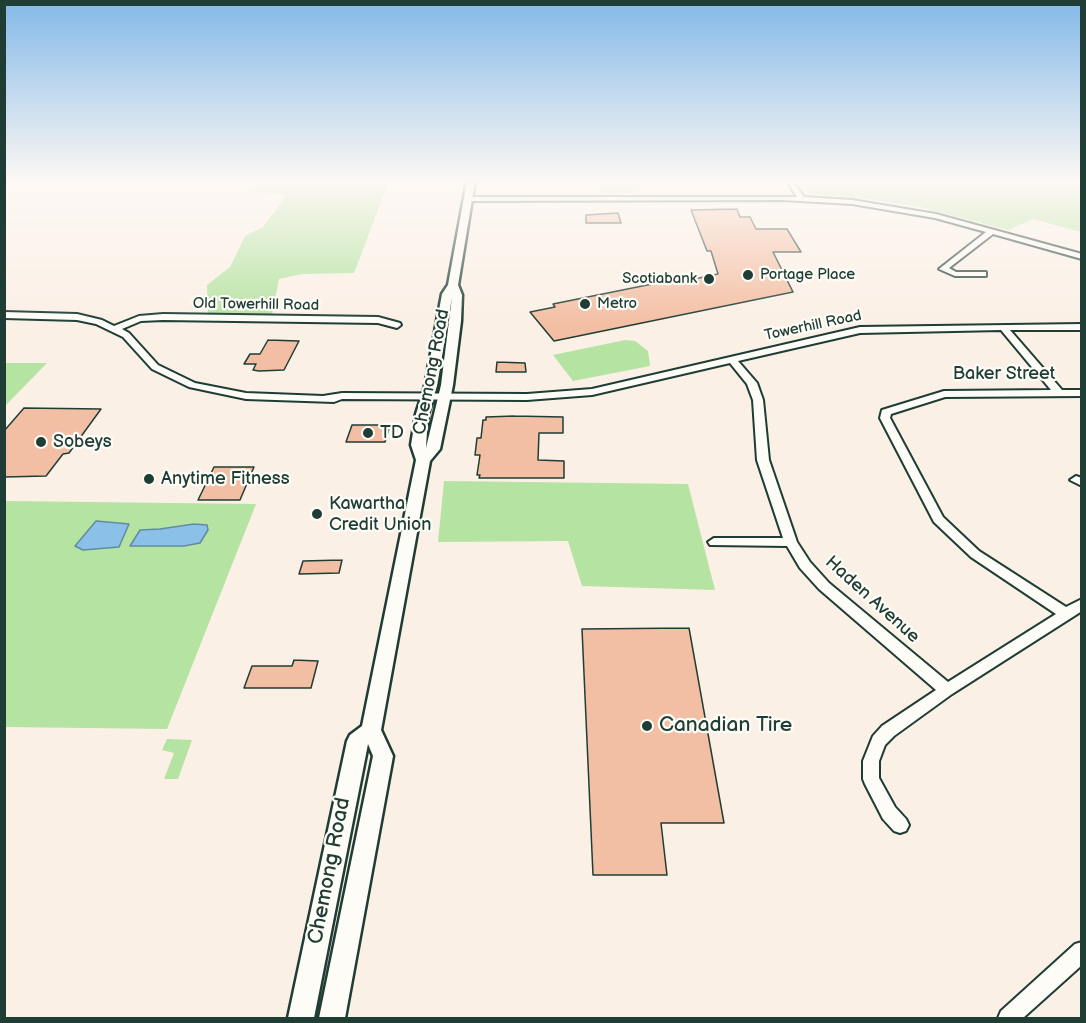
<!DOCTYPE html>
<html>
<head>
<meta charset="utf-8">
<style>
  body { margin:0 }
  #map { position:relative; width:1086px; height:1023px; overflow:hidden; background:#fbf0e6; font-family:"Balsamiq Sans",sans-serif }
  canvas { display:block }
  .frame { position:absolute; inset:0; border:6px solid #1f3d34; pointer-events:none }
</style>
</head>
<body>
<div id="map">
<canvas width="1086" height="1023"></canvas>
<div class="frame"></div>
</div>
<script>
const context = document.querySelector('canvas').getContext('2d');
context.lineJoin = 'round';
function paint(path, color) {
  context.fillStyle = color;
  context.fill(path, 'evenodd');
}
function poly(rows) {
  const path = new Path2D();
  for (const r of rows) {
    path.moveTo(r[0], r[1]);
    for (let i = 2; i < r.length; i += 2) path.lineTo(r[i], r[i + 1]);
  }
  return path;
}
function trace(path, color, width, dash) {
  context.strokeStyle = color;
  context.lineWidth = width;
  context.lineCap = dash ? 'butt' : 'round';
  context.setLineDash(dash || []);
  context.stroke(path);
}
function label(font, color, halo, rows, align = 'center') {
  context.font = font + ' "Balsamiq Sans",sans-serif';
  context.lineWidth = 4.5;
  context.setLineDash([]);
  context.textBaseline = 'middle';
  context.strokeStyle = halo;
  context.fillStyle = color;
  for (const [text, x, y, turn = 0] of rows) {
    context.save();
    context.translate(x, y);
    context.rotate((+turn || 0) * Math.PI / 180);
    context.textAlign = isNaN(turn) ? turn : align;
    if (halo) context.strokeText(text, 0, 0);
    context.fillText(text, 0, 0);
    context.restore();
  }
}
const green = poly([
  [263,181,389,181,354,273,302,274,279,279,272,315,208,313,207,285,230,267,245,236,263,227,287,195,251,191],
  [599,181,631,181,633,193,602,194],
  [801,181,1081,181,1081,232,1033,219,1008,230,920,207,860,198,809,194],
  [625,340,635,341,648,351,650,366,573,381,553,355],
  [5,363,47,363,5,406,4,363],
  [444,481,688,484,715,590,582,586,568,541,438,542],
  [5,501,256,504,167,729,5,727],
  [194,524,207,525,200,543,184,546,130,545,140,530,160,529],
  [167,739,192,740,178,779,164,779,174,753,162,750]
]);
const water = poly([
  [96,521,129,524,119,547,83,550,75,546,96,521],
  [194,524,207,525,208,530,200,543,184,546,130,546,140,530,160,529,194,524]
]);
const building = poly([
  [737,209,740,217,750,217,756,229,787,229,801,252,773,252,793,292,554,341,530,312,555,307,553,304,682,278,699,278,718,274,711,251,707,251,691,210,737,209],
  [618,213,621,223,586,223,586,215,618,213],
  [268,340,299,341,284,370,259,371,253,370,256,364,244,364,250,354,260,354,268,340],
  [497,362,525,363,526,372,496,372,497,362],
  [24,408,101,409,69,453,63,454,46,476,4,477,4,431,24,408],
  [514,416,563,417,563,433,539,433,538,460,564,461,564,478,479,478,480,475,477,475,480,455,475,455,477,438,481,438,483,420,486,420,486,417,514,416],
  [352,425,390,425,385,442,346,442,352,425],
  [214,467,254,467,240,500,198,500,214,467],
  [342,560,339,573,299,574,303,561,342,560],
  [689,628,724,823,661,823,667,875,593,875,582,629,689,628],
  [294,660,318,661,311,688,244,688,252,666,292,666,294,660]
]);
const minor = poly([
  [787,181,793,181,804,197,852,200,936,214,1082,254,1082,259,993,234,949,268,956,272,986,272,986,276,955,276,939,269,986,232,935,218,852,204,783,200,469,201,466,199,469,197,797,197,787,181],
  [4,312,77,314,102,320,114,326,139,316,163,314,378,317,400,323,401,325,397,328,378,323,163,320,141,321,122,329,129,333,158,365,195,383,246,393,323,396,342,393,527,394,592,389,860,327,1082,324,1082,330,1010,330,1062,390,1082,390,1082,396,945,397,891,414,890,418,943,517,979,551,1066,607,1082,599,1082,611,952,694,894,736,885,745,879,761,879,778,895,807,906,819,909,825,906,831,900,833,894,831,883,819,865,784,863,779,863,761,873,736,882,726,936,690,819,589,800,568,787,546,710,545,708,542,714,538,783,538,757,460,753,400,747,384,730,363,592,395,527,400,342,399,334,402,246,399,189,387,152,369,123,337,96,324,77,320,4,318,4,312],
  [1001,330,1051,390,944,391,882,410,880,418,934,522,971,557,1056,614,948,682,829,583,810,562,797,542,769,460,763,400,757,383,738,361,860,333,1001,330],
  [1076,476,1082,478,1082,486,1070,480,1076,476],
  [1082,942,1082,965,1023,1018,998,1018,1001,1011,1075,944,1082,942]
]);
const major = poly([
  [467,181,475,181,458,285,462,295,461,321,453,385,440,449,430,461,381,730,393,756,345,1018,319,1018,373,756,368,744,314,1018,288,1018,347,741,350,735,362,726,416,460,411,445,416,414,425,386,442,294,448,285,467,181],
  [452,297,441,385,426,448,428,414,437,386,452,297]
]);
const markers = [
  [748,275,6,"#1f3d34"],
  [709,279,6,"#1f3d34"],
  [585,304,6,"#1f3d34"],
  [368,433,6,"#1f3d34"],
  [41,442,6,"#1f3d34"],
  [149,479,6,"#1f3d34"],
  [317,514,6,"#1f3d34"],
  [647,726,6,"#1f3d34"]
];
const farPoinames = [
  ["Portage Place",760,275],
  ["Scotiabank",697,279,"right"],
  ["Metro",597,304]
];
const farStreetnames = [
  ["Old Towerhill Road",256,305,1],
  ["Towerhill Road",813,326,-12]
];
const streetNames = [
  ["Chemong Road",432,372,-79],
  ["Baker Street",1004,374],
  ["Haden Avenue",872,600,42]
];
const poiNames = [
  ["TD",380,433],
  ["Sobeys",53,442],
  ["Anytime Fitness",161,479],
  ["Kawartha",329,504],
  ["Credit Union",329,525]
];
const nearPoinames = [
  ["Canadian Tire",659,726]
];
const nearStreetnames = [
  ["Chemong Road",330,871,-79]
];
paint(green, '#b5e3a2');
paint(water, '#8bc0e8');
trace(water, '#608ca0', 1.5);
paint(building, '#f3bfa4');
trace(building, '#1f3d34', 1.5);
trace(minor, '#1f3d34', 4);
trace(major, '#1f3d34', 5);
paint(minor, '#fdfcf7');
paint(major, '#fdfcf7');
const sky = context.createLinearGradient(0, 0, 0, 324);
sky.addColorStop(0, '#83b9e8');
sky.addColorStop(0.56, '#fdf8f4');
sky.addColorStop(1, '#fdf8f400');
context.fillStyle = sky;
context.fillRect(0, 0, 1086, 324);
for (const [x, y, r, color] of markers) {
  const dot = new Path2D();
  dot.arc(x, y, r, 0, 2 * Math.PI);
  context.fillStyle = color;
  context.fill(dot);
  trace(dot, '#fdfcf7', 2);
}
label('15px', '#1f3d34', '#fdfcf7', farPoinames, 'left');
label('15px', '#1f3d34', '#fdfcf7', farStreetnames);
label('18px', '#1f3d34', '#fdfcf7', streetNames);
label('18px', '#1f3d34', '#fdfcf7', poiNames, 'left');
label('21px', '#1f3d34', '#fdfcf7', nearPoinames, 'left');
label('21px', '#1f3d34', '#fdfcf7', nearStreetnames);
</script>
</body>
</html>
